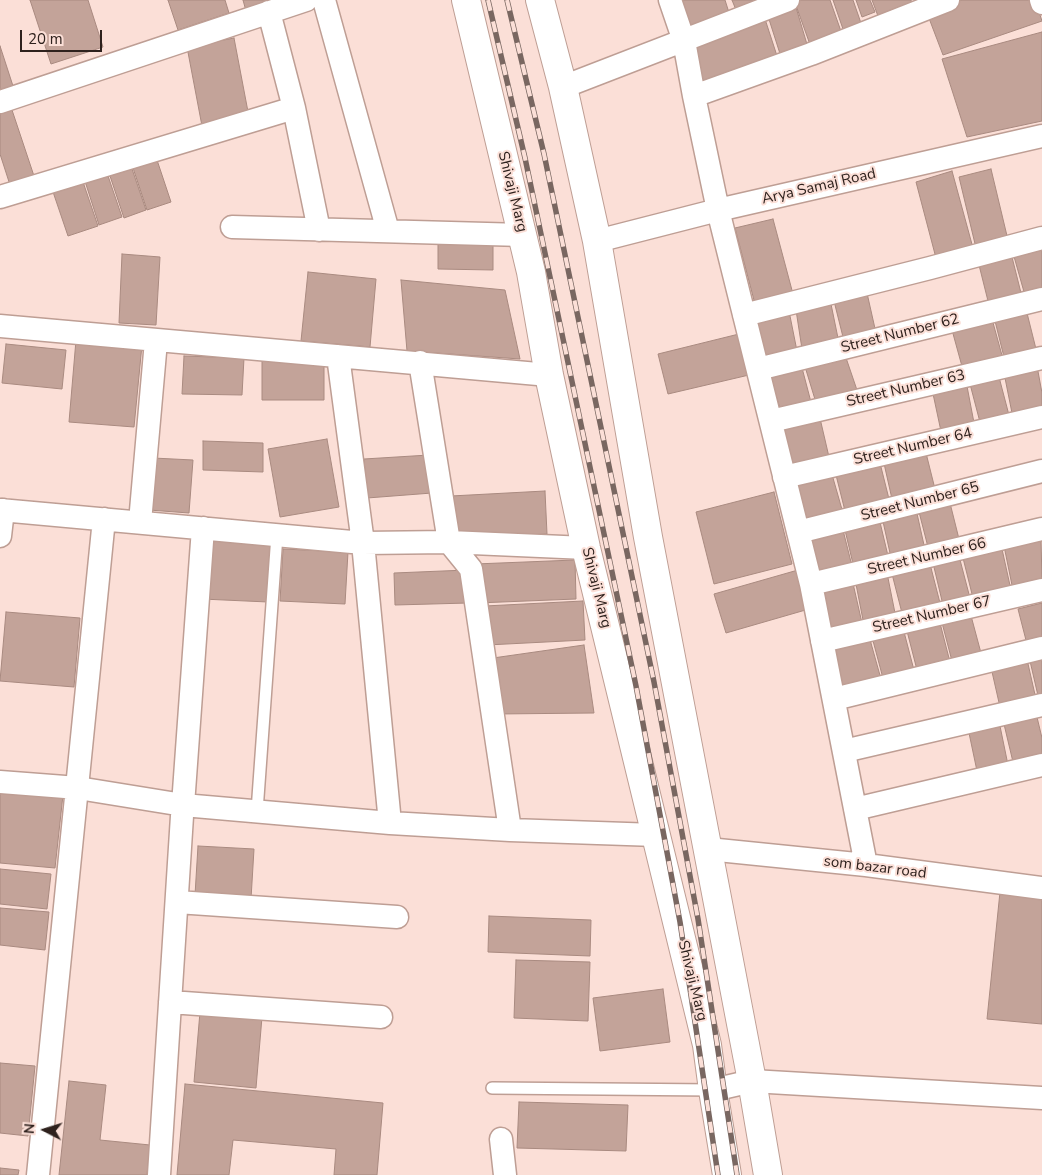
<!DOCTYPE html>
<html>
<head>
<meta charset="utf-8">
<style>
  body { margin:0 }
  #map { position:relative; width:1042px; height:1175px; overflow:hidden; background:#fbdfd7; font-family:"Nunito Sans",sans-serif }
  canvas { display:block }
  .north { position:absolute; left:20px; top:1105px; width:50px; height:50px; -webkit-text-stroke:4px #fbdfd7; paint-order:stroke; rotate:275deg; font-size:14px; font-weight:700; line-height:20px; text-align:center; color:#2e211d }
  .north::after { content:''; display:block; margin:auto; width:18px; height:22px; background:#2e211d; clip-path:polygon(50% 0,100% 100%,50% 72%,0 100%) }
  .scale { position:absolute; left:20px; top:30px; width:82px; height:22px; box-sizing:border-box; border:2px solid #2e211d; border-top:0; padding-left:6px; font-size:15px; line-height:18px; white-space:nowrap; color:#2e211d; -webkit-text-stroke:4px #fbdfd7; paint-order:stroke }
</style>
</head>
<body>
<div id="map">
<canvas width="1042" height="1175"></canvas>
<div class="north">N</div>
<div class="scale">20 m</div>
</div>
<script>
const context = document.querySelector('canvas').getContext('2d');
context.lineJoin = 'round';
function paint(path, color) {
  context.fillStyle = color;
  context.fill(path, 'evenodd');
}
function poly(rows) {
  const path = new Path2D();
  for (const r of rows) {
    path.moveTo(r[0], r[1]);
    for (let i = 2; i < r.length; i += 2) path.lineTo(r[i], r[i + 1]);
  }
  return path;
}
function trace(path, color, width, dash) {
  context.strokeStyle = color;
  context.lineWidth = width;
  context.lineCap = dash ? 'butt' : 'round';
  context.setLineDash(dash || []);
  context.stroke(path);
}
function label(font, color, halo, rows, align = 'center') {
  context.font = font + ' "Nunito Sans",sans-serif';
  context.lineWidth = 4;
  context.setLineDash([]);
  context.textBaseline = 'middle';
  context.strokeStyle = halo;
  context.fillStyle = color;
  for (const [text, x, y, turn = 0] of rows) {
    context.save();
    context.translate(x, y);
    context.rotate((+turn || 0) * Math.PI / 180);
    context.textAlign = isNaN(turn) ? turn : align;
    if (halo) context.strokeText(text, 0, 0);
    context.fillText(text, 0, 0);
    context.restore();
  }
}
const building = poly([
  [30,0,88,0,103,47,51,64,30,0],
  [168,0,225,0,229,13,178,30,168,0],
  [243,0,283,0,246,11,243,0],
  [677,0,725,0,731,19,689,35,677,0],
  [732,0,762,0,738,15,732,0],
  [794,0,830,0,843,37,812,50,794,0],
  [833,0,853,0,862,26,844,32,833,0],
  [856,0,870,0,875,12,862,17,856,0],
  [872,0,911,0,912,4,878,16,872,0],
  [961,0,1035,0,1042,21,943,55,927,13,961,0],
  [795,4,809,51,782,60,767,13,795,4],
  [764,16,779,62,705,87,689,41,764,16],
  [1042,32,1042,121,967,137,942,59,1042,32],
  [234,38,249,117,202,126,187,47,234,38],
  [0,46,13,86,0,91,0,46],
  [10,104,35,179,11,188,0,154,0,107,10,104],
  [154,151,171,202,147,210,130,159,154,151],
  [129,160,146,210,124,218,107,167,129,160],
  [105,167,122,217,99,225,83,175,105,167],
  [991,169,1008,240,976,248,959,177,991,169],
  [952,171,973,248,936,258,916,182,952,171],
  [81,176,98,226,68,236,51,186,81,176],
  [773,219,793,294,755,304,735,228,773,219],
  [438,235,493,235,493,270,438,269,438,235],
  [1042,246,1042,295,1026,299,1013,253,1042,246],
  [122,254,160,257,156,325,119,323,122,254],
  [1012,257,1022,297,989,305,979,265,1012,257],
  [308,272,376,279,370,347,301,341,308,272],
  [401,280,505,290,520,359,407,351,401,280],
  [867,293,876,333,844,341,834,301,867,293],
  [831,304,839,343,802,349,796,310,831,304],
  [789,311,797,351,764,358,756,318,789,311],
  [1027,313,1038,357,1006,365,995,321,1027,313],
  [992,319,1003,359,963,370,952,330,992,319],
  [739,334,749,375,668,394,658,354,739,334],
  [76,340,142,345,134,427,69,422,76,340],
  [6,344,66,350,62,389,2,383,6,344],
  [843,349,858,393,817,406,803,360,843,349],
  [184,356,244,358,242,395,182,394,184,356],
  [262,360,324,361,324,400,262,400,262,360],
  [801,364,812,406,782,415,769,373,801,364],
  [1037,366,1042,393,1042,407,1012,413,1004,373,1037,366],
  [999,377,1010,419,981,426,970,384,999,377],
  [966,381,975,428,942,436,932,389,966,381],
  [819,414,829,457,787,467,777,423,819,414],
  [327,439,339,507,280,517,268,449,327,439],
  [203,441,263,443,263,472,203,470,203,441],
  [925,449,935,489,892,499,883,459,925,449],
  [429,455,432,493,367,498,364,459,429,455],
  [153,458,193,460,189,513,149,510,153,458],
  [879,459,889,499,845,511,835,471,879,459],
  [831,471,843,513,805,524,793,481,831,471],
  [545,491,547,534,453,539,451,496,545,491],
  [774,492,792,564,714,584,696,512,774,492],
  [949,499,960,543,929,551,918,508,949,499],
  [916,509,926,554,892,562,882,517,916,509],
  [879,518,889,560,854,568,844,526,879,518],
  [842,526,853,570,819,578,808,534,842,526],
  [206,536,271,540,268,602,202,599,206,536],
  [1041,538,1042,583,1013,590,1004,546,1041,538],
  [283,549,348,552,345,604,280,601,283,549],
  [1002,549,1011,590,973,598,963,558,1002,549],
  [959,556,970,598,943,605,933,563,959,556],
  [575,560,576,599,477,603,475,564,575,560],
  [929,560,940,603,902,613,891,570,929,560],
  [467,570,468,603,395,605,394,573,467,570],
  [798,570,809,609,726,633,714,594,798,570],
  [887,573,895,613,863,620,855,579,887,573],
  [852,579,862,623,824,632,814,588,852,579],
  [583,601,585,640,487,645,485,606,583,601],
  [1042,603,1042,644,1028,648,1018,609,1042,603],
  [6,612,80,618,74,687,0,681,6,612],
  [970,612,981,653,952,661,941,619,970,612],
  [940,623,950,662,917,670,907,631,940,623],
  [903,628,915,674,884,682,872,637,903,628],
  [869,636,881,679,841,690,829,647,869,636],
  [584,645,594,713,496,714,486,659,584,645],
  [1026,655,1036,699,1000,707,990,663,1026,655],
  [1042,658,1042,700,1039,700,1030,661,1042,658],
  [1036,713,1042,738,1042,755,1013,762,1003,720,1036,713],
  [1000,726,1008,765,977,771,969,733,1000,726],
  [0,789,63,795,55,868,0,863,0,789],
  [198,846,254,849,251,899,195,895,198,846],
  [0,869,51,874,47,909,0,904,0,869],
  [1000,892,1042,896,1042,1024,987,1019,1000,892],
  [0,908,49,912,45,950,0,945,0,908],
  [489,916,591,920,590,956,488,952,489,916],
  [516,960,590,962,588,1021,514,1018,516,960],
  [663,989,670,1042,600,1051,593,998,663,989],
  [200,1012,262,1017,256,1088,194,1082,200,1012],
  [0,1063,35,1066,28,1136,0,1133,0,1063],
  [69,1081,106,1085,100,1140,150,1145,147,1175,59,1175,69,1081],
  [185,1084,383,1103,377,1175,334,1175,336,1149,233,1140,229,1175,177,1175,185,1084],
  [519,1102,628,1105,626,1151,517,1148,519,1102],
  [0,1168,19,1170,18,1175,0,1175,0,1168]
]);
const service = poly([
  [257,811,277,535],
  [492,1088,713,1090]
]);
const minor = poly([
  [324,0,388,231],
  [670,0,684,41,694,96,718,210,811,584,866,865],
  [1041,0,1042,3],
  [269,12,294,108,319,230],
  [563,87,788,0],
  [694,96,811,54,948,0],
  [0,102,306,0],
  [0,197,294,108],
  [232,227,523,235],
  [597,241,718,210,1042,136],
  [744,315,930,268,1042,238],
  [0,326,549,375],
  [338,356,363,543,390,823],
  [420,362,449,542,471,569,510,830],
  [758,369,1042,299],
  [771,421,1042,358],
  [784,477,1042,417],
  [0,510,363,543,449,542,586,548],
  [140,522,156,341],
  [798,532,1042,471],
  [0,536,3,510],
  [811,584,1042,529],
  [822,641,1042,590],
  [834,699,1042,648],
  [844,751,1042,705],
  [0,782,78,788,183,805,390,823,510,830,656,835],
  [183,805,203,528],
  [855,809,1042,765],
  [708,849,866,865,1042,888],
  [177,902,397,917],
  [170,1002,381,1017],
  [713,1090,752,1081,1042,1098],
  [501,1139,505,1175],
  [38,1175,104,519],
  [159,1175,182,816]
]);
const secondary = poly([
  [466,0,531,272,549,375,586,548,707,1045,713,1090,727,1175],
  [540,0,563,87,597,241,648,537,752,1081,768,1175]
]);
const rail = poly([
  [488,0,525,158,636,686,680,922,718,1175],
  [507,0,544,154,654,682,698,919,737,1175]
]);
const streetNames = [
  ["Arya Samaj Road",819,187,-13],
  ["Shivaji Marg",512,192,76],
  ["Street Number 62",900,334,-14],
  ["Street Number 63",906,389,-13],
  ["Street Number 64",913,447,-13],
  ["Street Number 65",920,502,-14],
  ["Street Number 66",927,557,-13],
  ["Shivaji Marg",596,588,76],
  ["Street Number 67",932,615,-13],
  ["som bazar road",875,868,7],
  ["Shivaji Marg",692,981,76]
];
paint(building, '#c3a399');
trace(building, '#a98a80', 1);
trace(service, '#be9e94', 14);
trace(minor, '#be9e94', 25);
trace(secondary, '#be9e94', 30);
trace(service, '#fff', 11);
trace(minor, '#fff', 22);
trace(secondary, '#fff', 28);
trace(rail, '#796761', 5.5);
trace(rail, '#fbdfd7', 4, [11]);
label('15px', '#2e211d', '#fbdfd7', streetNames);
</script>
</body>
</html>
